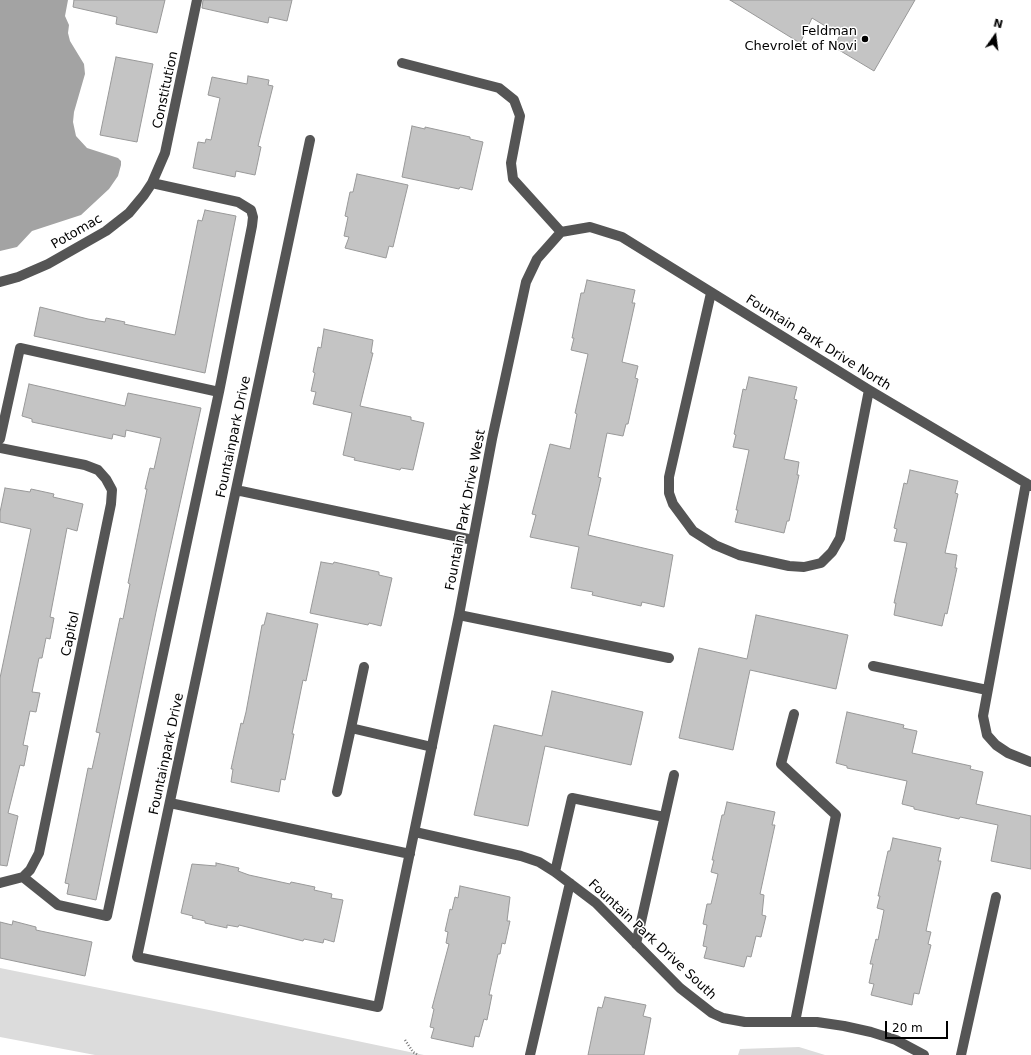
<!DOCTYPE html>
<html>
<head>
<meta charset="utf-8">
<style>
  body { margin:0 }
  #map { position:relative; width:1031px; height:1055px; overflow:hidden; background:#fff; font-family:"DejaVu Sans",sans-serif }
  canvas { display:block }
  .north { position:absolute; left:975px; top:16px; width:40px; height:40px; -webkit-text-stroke:3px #fff; paint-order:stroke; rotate:14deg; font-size:11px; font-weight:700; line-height:16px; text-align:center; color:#000 }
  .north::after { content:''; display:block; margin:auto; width:14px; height:18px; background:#000; clip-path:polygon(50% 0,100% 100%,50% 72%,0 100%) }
  .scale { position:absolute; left:885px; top:1021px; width:63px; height:18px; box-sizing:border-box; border:2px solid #000; border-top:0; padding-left:5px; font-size:12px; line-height:14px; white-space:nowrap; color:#000; -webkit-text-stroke:3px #fff; paint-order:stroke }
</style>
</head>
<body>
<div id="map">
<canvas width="1031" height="1055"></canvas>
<div class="north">N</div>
<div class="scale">20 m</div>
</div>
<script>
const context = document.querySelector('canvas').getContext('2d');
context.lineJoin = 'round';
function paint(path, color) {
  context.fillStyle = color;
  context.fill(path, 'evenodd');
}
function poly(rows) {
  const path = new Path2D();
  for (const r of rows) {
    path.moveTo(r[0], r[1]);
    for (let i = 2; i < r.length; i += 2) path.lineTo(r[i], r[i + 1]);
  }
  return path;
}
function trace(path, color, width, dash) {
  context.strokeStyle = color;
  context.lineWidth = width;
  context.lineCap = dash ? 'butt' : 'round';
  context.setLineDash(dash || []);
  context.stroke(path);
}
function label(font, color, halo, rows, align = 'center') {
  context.font = font + ' "DejaVu Sans",sans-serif';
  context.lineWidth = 3;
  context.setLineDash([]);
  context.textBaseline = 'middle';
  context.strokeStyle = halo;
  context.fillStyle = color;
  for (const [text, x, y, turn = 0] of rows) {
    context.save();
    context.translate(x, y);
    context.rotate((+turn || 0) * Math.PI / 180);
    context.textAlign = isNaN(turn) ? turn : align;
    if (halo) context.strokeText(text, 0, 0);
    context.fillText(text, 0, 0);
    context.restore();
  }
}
const green = poly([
  [0,968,214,1011,424,1055,95,1055,0,1037],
  [799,1047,825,1055,738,1055,740,1049]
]);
const water = poly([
  [0,0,68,0,65,16,69,25,68,33,70,41,84,64,85,74,74,112,73,122,76,136,87,148,118,158,121,161,121,165,118,176,109,189,81,215,32,231,17,247,0,251]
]);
const building = poly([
  [74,0,165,0,157,33,116,24,117,17,73,7,74,0],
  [203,0,292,0,287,21,269,17,268,23,202,8,203,0],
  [730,0,915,0,874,71,834,47,840,35,812,18,800,43,730,0],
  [116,57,153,64,137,142,100,135,116,57],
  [248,76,269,80,268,85,273,86,258,146,261,147,255,175,236,171,235,177,193,168,198,142,205,143,206,139,211,140,220,98,208,95,212,77,247,84,248,76],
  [412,126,425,129,425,127,470,137,470,139,483,142,472,190,460,187,459,189,402,177,412,126],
  [357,174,408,185,393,247,389,246,386,258,345,248,349,237,344,236,348,217,345,216,350,192,353,192,357,174],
  [205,210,236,216,205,373,34,336,40,307,88,319,105,322,106,318,125,322,124,324,175,335,198,220,202,221,205,210],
  [587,280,635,290,632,303,635,303,622,362,638,366,635,378,638,379,628,424,626,424,623,436,607,433,598,477,601,478,588,535,673,555,664,607,642,602,641,606,592,595,593,592,571,588,579,547,530,537,536,515,532,514,550,444,570,449,577,414,575,413,588,354,571,350,574,338,572,338,581,293,584,293,587,280],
  [324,329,373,340,371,353,373,353,360,406,411,417,411,420,424,423,413,470,401,468,400,470,354,460,355,458,343,455,352,413,313,404,316,392,311,391,315,373,313,372,318,347,321,348,324,329],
  [749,377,797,387,794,399,797,400,784,459,799,462,797,475,799,475,789,521,787,521,784,533,735,522,738,510,736,510,749,450,733,447,736,435,734,434,743,389,746,390,749,377],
  [29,384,125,406,128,393,201,408,156,612,96,900,67,894,69,884,65,883,88,768,92,769,100,733,96,732,120,618,123,619,130,584,128,583,147,489,145,489,150,468,154,469,161,438,126,430,125,437,113,434,112,439,32,422,32,419,22,416,29,384],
  [910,470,958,481,955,493,958,494,945,553,957,555,955,568,957,568,947,614,945,613,942,626,894,615,896,603,894,603,907,543,894,541,897,529,894,528,904,483,907,484,910,470],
  [5,488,30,492,31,489,54,494,53,497,83,504,77,531,67,528,50,617,54,618,50,639,46,638,42,658,39,658,32,692,40,693,36,712,30,711,23,745,28,746,24,766,20,765,8,813,18,816,7,866,0,865,0,678,31,529,0,522,0,512,5,488],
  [321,562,333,564,334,562,379,572,379,575,392,578,381,626,369,623,368,625,310,613,321,562],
  [267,613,318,624,306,681,303,680,292,734,294,734,285,780,281,779,279,792,231,782,233,769,231,769,241,723,243,724,246,712,262,625,264,625,267,613],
  [756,615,848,635,836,689,750,670,733,750,679,738,699,648,747,659,756,615],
  [552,691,643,712,631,765,545,746,528,826,474,815,494,725,542,736,552,691],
  [847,712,904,725,903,728,917,731,912,753,971,766,970,769,983,772,976,804,1031,816,1031,869,991,861,998,825,960,817,959,819,914,809,914,807,902,804,907,781,847,768,847,766,836,763,847,712],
  [727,802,775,812,772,825,775,825,760,894,764,895,762,915,766,916,761,937,756,936,751,957,747,956,744,967,704,958,707,947,703,946,707,925,703,924,707,904,711,904,718,874,711,872,714,860,712,860,722,815,724,815,727,802],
  [893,838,941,848,938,861,941,861,926,931,931,932,928,944,931,945,919,994,914,993,912,1005,871,995,874,984,869,983,873,964,870,964,876,939,878,940,884,910,877,908,880,896,878,896,888,851,890,851,893,838],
  [216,863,239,868,238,871,249,875,290,884,291,882,315,887,314,890,332,894,331,898,343,900,334,942,324,939,323,943,304,939,303,941,239,925,238,927,227,925,227,928,205,923,205,921,192,918,193,916,181,913,192,864,216,866,216,863],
  [460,886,510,897,507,921,510,921,505,944,502,943,500,954,498,954,489,995,492,995,487,1020,484,1019,479,1037,475,1036,473,1047,431,1038,434,1028,430,1027,434,1009,432,1008,449,944,446,943,448,932,445,931,450,909,452,910,455,897,458,898,460,886],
  [13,921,36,927,36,930,92,942,85,976,0,958,0,922,12,925,13,921],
  [605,997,646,1005,643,1016,651,1018,644,1055,588,1055,598,1007,602,1008,605,997]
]);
const path = poly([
  [405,1040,413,1052,418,1055]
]);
const minor = poly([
  [402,63,499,88,514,100,520,116,511,163,513,179,561,232],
  [310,140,137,957,378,1007,459,615,492,439,526,282,537,259,561,232,590,227,622,237,869,390,1031,486],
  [152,183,238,202,251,210,253,217,252,226,219,392],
  [0,282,18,277,48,264,106,231,129,213,144,195,152,183,165,153,197,0],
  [711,293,669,477,669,493,673,504,693,531,715,545,739,555,789,566,804,567,821,563,832,552,840,538,869,390],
  [0,439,20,348,219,392,107,916,58,905,23,877],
  [0,448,85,465,98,470,106,479,112,490,111,504,39,853,30,870,23,877,0,883],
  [1026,483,983,716,987,735,996,745,1008,753,1031,762],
  [236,490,473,540],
  [459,615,669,658],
  [873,666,987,690],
  [794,714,781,764,836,815,795,1022],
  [351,728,364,667],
  [337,792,351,728,432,747],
  [170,803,410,854],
  [415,832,521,856,539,862,555,872,596,903,680,988,712,1013,723,1018,745,1022,817,1022,844,1026,871,1032,896,1040,924,1055],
  [555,872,572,798,664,817],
  [636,944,674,775],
  [530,1055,570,883],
  [961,1055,996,897]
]);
const markers = [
  [865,39,4,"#000"]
];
const poiNames = [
  ["Feldman",857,32],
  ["Chevrolet of Novi",857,47]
];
const streetNames = [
  ["Constitution",166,90,-78],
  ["Potomac",77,232,-30],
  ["Fountain Park Drive North",818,343,32],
  ["Fountainpark Drive",234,437,-78],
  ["Fountain Park Drive West",466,510,-79],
  ["Capitol",71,634,-78],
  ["Fountainpark Drive",167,754,-78],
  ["Fountain Park Drive South",652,940,43]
];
paint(green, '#dcdcdc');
paint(water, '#a3a3a3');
paint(building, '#c4c4c4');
trace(building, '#999', 1);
trace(path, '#777', 2.5, [1, 2]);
trace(minor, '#555', 10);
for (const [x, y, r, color] of markers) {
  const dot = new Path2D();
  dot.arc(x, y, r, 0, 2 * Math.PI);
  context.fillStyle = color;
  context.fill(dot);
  trace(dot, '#fff', 1.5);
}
label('13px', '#000', '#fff', poiNames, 'right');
label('13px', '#000', '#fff', streetNames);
</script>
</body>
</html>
